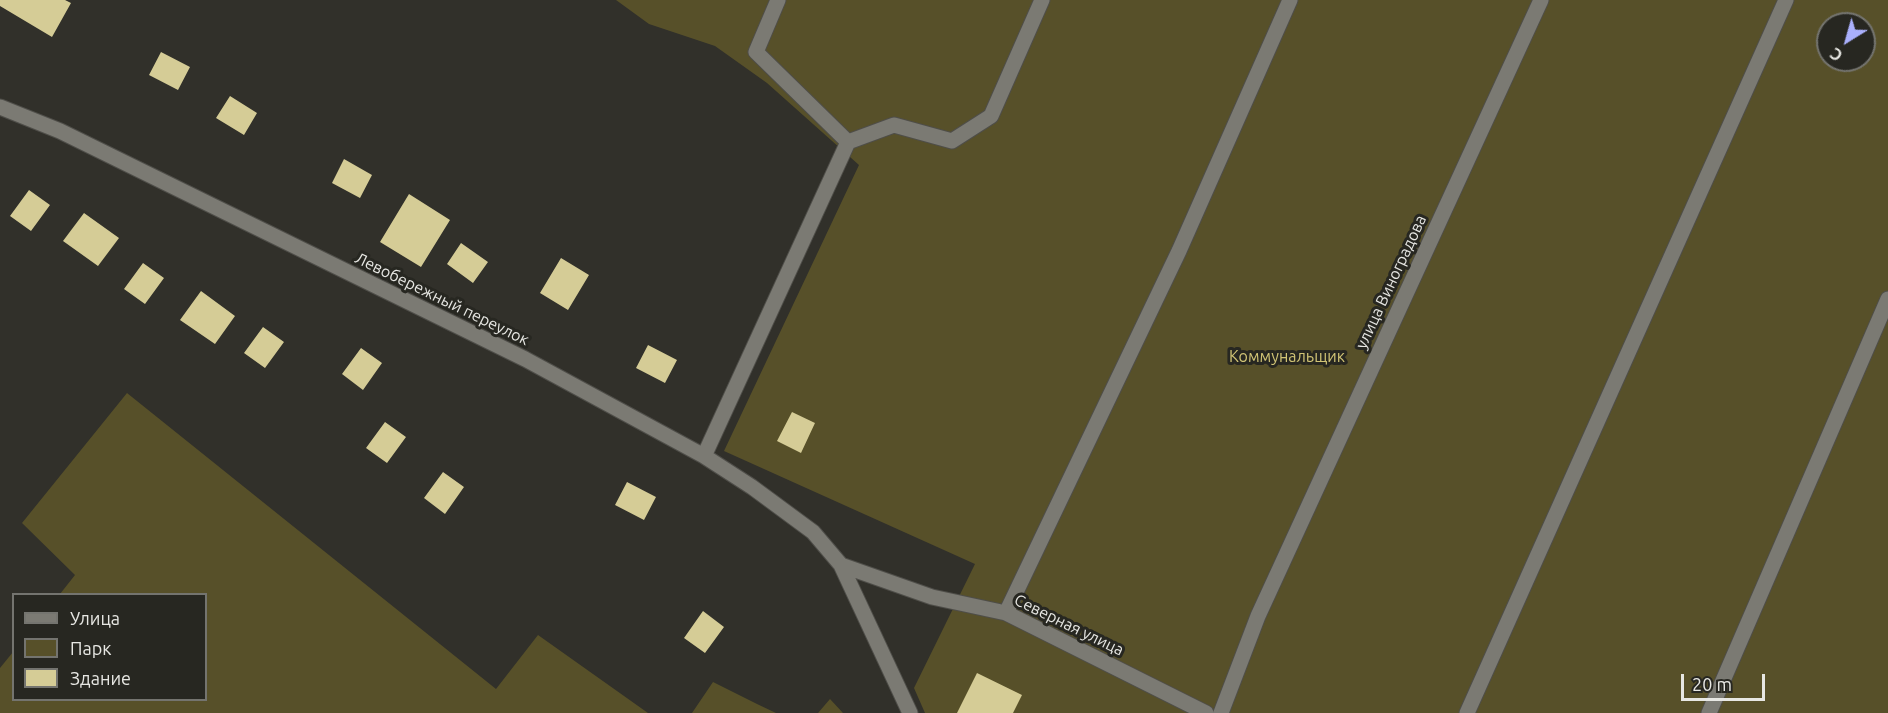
<!DOCTYPE html>
<html>
<head>
<meta charset="utf-8">
<style>
  body { margin:0 }
  #map { position:relative; width:1888px; height:713px; overflow:hidden; background:#31302a; font-family:Ubuntu,sans-serif }
  canvas { display:block }
  .legend { position:absolute; left:12px; top:593px; width:195px; height:108px; box-sizing:border-box; background:#272721; border:2px solid #74746f; margin:0; padding:8px 10px; list-style:none; font-size:18px; color:#e7e7e3 }
  .legend li { display:flex; align-items:center; gap:12px; height:30px }
  .legend b { width:30px; border:2px solid #74746f }
  .north { position:absolute; left:1816px; top:12px; width:60px; height:60px; box-sizing:border-box; background:#272721; border:2px solid #74746f; border-radius:50%; rotate:217deg; font-size:16px; font-weight:700; line-height:24px; text-align:center; color:#e7e7e3 }
  .north::after { content:''; display:block; margin:auto; width:21px; height:27px; background:#aab0fc; clip-path:polygon(50% 0,100% 100%,50% 72%,0 100%) }
  .scale { position:absolute; left:1681px; top:674px; width:84px; height:27px; box-sizing:border-box; border:3px solid #e7e7e3; border-top:0; padding-left:8px; font-size:18px; line-height:21px; white-space:nowrap; color:#e7e7e3; -webkit-text-stroke:4px #272721; paint-order:stroke }
</style>
</head>
<body>
<div id="map">
<canvas width="1888" height="713"></canvas>
<ul class="legend">
<li><b style="height:8px;background:#7b7a73"></b>Улица</li>
<li><b style="height:16px;background:#575029"></b>Парк</li>
<li><b style="height:16px;background:#d5cc96"></b>Здание</li>
</ul>
<div class="north">С</div>
<div class="scale">20 m</div>
</div>
<script>
const context = document.querySelector('canvas').getContext('2d');
context.lineJoin = 'round';
function paint(path, color) {
  context.fillStyle = color;
  context.fill(path, 'evenodd');
}
function poly(rows) {
  const path = new Path2D();
  for (const r of rows) {
    path.moveTo(r[0], r[1]);
    for (let i = 2; i < r.length; i += 2) path.lineTo(r[i], r[i + 1]);
  }
  return path;
}
function trace(path, color, width, dash) {
  context.strokeStyle = color;
  context.lineWidth = width;
  context.lineCap = dash ? 'butt' : 'round';
  context.setLineDash(dash || []);
  context.stroke(path);
}
function label(font, color, halo, rows, align = 'center') {
  context.font = font + ' Ubuntu,sans-serif';
  context.lineWidth = 6;
  context.setLineDash([]);
  context.textBaseline = 'middle';
  context.strokeStyle = halo;
  context.fillStyle = color;
  for (const [text, x, y, turn = 0] of rows) {
    context.save();
    context.translate(x, y);
    context.rotate((+turn || 0) * Math.PI / 180);
    context.textAlign = isNaN(turn) ? turn : align;
    if (halo) context.strokeText(text, 0, 0);
    context.fillText(text, 0, 0);
    context.restore();
  }
}
const green = poly([
  [616,0,1888,0,1888,713,925,713,914,688,975,564,724,451,859,165,767,83,715,46,649,24],
  [1828,24,1864,24,1864,60,1828,60],
  [127,393,496,689,538,635,648,713,0,713,0,668,13,652,14,700,206,700,206,594,60,594,75,575,22,523],
  [713,682,757,704,776,713,692,713],
  [830,699,843,713,818,713]
]);
const building = poly([
  [0,0,65,0,71,3,52,37,0,6],
  [161,52,190,67,178,90,149,75],
  [230,96,257,113,244,135,216,118],
  [344,159,372,175,360,198,332,183],
  [29,190,50,205,31,231,10,216],
  [409,194,450,220,421,267,380,242],
  [84,213,119,238,98,266,63,241],
  [461,243,488,262,473,283,447,264],
  [561,258,589,275,568,310,540,293],
  [143,263,164,278,145,304,124,289],
  [201,291,235,316,215,344,180,320],
  [263,327,284,342,265,368,244,353],
  [648,345,677,360,665,383,636,368],
  [361,348,382,363,363,390,342,374],
  [792,412,815,423,801,453,777,441],
  [385,422,406,437,387,463,366,448],
  [443,472,464,487,445,514,424,498],
  [627,482,656,497,644,520,615,505],
  [703,611,724,627,705,653,684,638],
  [977,673,1022,695,1013,713,957,713]
]);
const street = poly([
  [778,0,756,52,848,142],
  [0,107,60,131,525,359,704,456,752,487,813,532,841,565,910,713],
  [704,456,848,142,894,125,952,141,991,116,1042,0],
  [841,565,932,597,1006,613,1206,713],
  [1006,613,1179,251,1290,0],
  [1221,713,1258,616,1541,0],
  [1467,713,1786,0],
  [1709,713,1888,299]
]);
const streetNames = [
  ["улица Виноградова",1391,282,-65],
  ["Левобережный переулок",442,299,26],
  ["Северная улица",1069,625,26]
];
const parkNames = [
  ["Коммунальщик",1287,357]
];
paint(green, '#575029');
paint(building, '#d5cc96');
trace(street, '#4f4e49', 17);
trace(street, '#7b7a73', 15);
label('16px', '#e7e7e3', '#272721', streetNames);
label('16px', '#d1c475', '#272721', parkNames);
</script>
</body>
</html>
